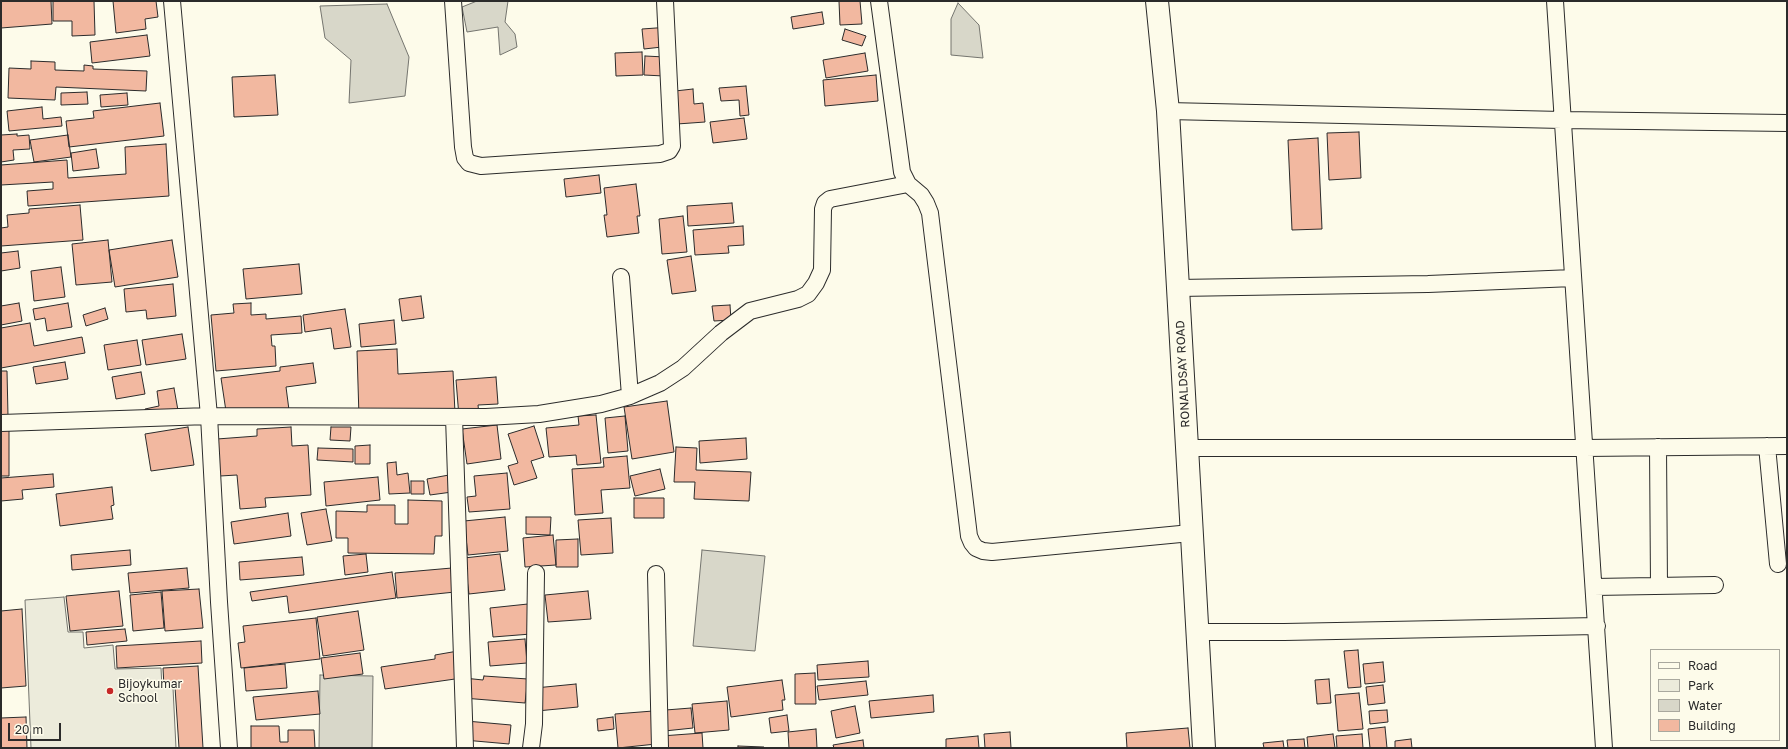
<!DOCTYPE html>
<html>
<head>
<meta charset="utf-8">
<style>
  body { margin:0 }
  #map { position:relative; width:1788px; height:749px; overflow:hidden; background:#fdfbea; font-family:"Golos Text",sans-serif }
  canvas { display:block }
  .frame { position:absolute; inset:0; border:2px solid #2b2b2b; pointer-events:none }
  .legend { position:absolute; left:1650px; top:649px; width:130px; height:92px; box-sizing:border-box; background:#fdfbea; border:1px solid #a9a89e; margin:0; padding:5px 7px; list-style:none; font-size:12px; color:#2b2b2b }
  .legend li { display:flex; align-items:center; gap:8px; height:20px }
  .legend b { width:20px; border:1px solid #a9a89e }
  .scale { position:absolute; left:8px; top:723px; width:53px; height:18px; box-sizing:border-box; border:2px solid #2b2b2b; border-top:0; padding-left:5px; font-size:12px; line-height:14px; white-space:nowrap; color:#2b2b2b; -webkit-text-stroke:3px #fdfbea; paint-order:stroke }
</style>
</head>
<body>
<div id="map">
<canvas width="1788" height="749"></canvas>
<div class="frame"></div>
<ul class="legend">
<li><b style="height:5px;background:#fdfbea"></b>Road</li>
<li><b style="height:11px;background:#ecebdb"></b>Park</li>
<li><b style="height:11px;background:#d8d7c9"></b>Water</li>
<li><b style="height:11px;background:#f2b8a0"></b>Building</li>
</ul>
<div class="scale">20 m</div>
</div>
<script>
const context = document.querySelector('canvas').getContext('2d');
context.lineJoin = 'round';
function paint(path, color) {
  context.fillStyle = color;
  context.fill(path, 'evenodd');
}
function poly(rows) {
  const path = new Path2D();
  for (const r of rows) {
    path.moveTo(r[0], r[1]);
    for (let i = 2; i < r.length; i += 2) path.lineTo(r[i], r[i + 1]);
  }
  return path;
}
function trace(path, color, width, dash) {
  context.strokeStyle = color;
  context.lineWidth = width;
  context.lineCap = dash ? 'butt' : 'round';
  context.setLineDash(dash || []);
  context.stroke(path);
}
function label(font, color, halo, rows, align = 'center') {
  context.font = font + ' "Golos Text",sans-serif';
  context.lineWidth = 3;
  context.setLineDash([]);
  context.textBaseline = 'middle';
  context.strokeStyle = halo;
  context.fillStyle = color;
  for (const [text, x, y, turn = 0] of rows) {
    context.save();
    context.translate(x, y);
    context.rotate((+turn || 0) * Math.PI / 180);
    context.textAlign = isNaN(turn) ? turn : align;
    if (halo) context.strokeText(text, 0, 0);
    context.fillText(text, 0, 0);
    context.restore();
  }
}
const green = poly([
  [64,597,68,632,83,632,84,648,113,645,115,669,161,668,162,688,173,688,176,748,31,748,25,600,64,597]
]);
const water = poly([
  [477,1,508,1,505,22,515,34,517,47,500,55,498,27,467,32,462,7,477,1],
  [958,3,979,25,983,58,951,55,951,19,958,3],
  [387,4,409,57,405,96,349,103,351,60,325,38,320,6,387,4],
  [702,550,765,556,755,651,693,646,702,550],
  [320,675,373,676,372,748,319,748,320,675]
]);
const building = poly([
  [1,1,51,1,52,24,1,28,1,1],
  [53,1,94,1,95,35,72,36,72,21,53,21,53,1],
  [113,1,156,1,158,17,145,19,146,29,116,33,113,1],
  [839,1,860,1,862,24,840,25,839,1],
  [822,12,824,24,793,29,791,17,822,12],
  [670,27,671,46,644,49,642,29,670,27],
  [845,29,866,36,862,46,842,40,845,29],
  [147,35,150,56,92,63,90,42,147,35],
  [642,52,643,75,616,76,615,53,642,52],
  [865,53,868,71,826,78,823,60,865,53],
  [645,56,665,57,664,76,644,75,645,56],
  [31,61,55,62,55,70,84,71,84,65,93,66,93,69,147,71,146,91,56,87,55,100,8,98,9,68,31,69,31,61],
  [275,75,278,115,234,117,232,77,275,75],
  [876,75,878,101,825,106,823,80,876,75],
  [746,86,749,115,740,116,739,100,721,101,719,88,746,86],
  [693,89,694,104,703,103,705,122,677,124,675,91,693,89],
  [87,92,88,104,61,105,61,93,87,92],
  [127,93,128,105,101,107,100,95,127,93],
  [160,103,164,136,69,147,66,121,94,118,93,111,160,103],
  [42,107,43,119,61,117,62,126,9,131,7,111,42,107],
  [744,118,747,139,713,143,710,122,744,118],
  [1359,132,1361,178,1329,180,1327,133,1359,132],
  [17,134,17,136,29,135,30,149,13,150,14,160,1,162,1,135,17,134],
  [68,135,71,157,34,162,30,140,68,135],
  [1318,138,1322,229,1292,230,1288,140,1318,138],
  [166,144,169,196,28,206,27,191,53,189,53,182,1,185,1,165,67,160,68,178,126,174,125,147,166,144],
  [96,149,99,168,73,171,71,153,96,149],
  [599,175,601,193,566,197,564,179,599,175],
  [636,184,640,216,637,216,639,233,607,237,604,215,607,215,604,188,636,184],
  [732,203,734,223,688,226,687,206,732,203],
  [80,205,83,240,1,246,1,228,8,227,7,215,29,213,29,209,80,205],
  [683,216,687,252,662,254,659,219,683,216],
  [743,226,744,245,728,246,729,253,695,255,693,230,743,226],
  [108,240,112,282,76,285,72,244,108,240],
  [172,240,178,277,115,287,109,250,172,240],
  [18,251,20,268,1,271,1,253,18,251],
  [691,256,696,291,672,294,667,260,691,256],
  [299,264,302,294,246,299,243,269,299,264],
  [61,267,65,297,34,301,31,271,61,267],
  [173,284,176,316,147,319,146,310,126,312,124,289,173,284],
  [421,296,424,318,402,321,399,299,421,296],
  [19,303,22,321,1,325,1,306,19,303],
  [68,303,72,327,47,331,45,318,35,320,33,309,68,303],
  [251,303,251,315,266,314,266,319,301,316,302,333,271,335,272,346,275,346,276,366,216,371,211,315,234,313,233,304,251,303],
  [730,305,731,320,714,321,712,306,730,305],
  [105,308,108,319,86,326,83,315,105,308],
  [345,309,351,347,334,349,331,328,305,332,303,315,345,309],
  [394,320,396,344,361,347,359,324,394,320],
  [30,323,34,346,82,337,85,353,1,368,1,328,30,323],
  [182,334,186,359,146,365,142,340,182,334],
  [137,340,141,365,108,370,104,345,137,340],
  [397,349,398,374,453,371,455,413,359,417,357,351,397,349],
  [65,362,68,379,36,384,33,367,65,362],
  [313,363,316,383,286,387,289,410,227,418,221,378,280,371,280,367,313,363],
  [1,371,7,371,8,416,1,416,1,371],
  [141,372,145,394,116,399,112,377,141,372],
  [496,377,498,404,478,405,479,415,459,417,456,380,496,377],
  [174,388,179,416,147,421,145,409,159,406,157,391,174,388],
  [667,401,674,452,632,459,624,407,667,401],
  [596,415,601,463,577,465,576,455,549,457,546,428,579,425,578,416,596,415],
  [625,416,628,451,608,453,605,418,625,416],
  [497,425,501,459,467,464,462,429,497,425],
  [534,426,544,457,531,461,537,478,514,485,508,466,518,463,508,434,534,426],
  [188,427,194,465,151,471,145,434,188,427],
  [291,427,292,446,308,445,311,495,265,498,266,507,240,509,237,475,220,476,217,439,257,436,257,429,291,427],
  [331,427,351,427,350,441,330,440,331,427],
  [1,430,9,430,9,476,1,476,1,430],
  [746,438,747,459,700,463,699,441,746,438],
  [370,445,370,464,355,464,355,446,370,445],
  [676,447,697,448,696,470,751,472,749,501,694,499,695,482,674,482,676,447],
  [318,448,353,449,353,462,317,460,318,448],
  [627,456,630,488,601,490,603,513,575,515,572,469,604,467,603,458,627,456],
  [396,462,397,475,408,473,410,493,389,494,387,463,396,462],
  [660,469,665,489,635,496,630,476,660,469],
  [507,473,510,509,469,512,467,497,476,496,474,476,507,473],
  [53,474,54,487,22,490,23,499,1,501,1,478,53,474],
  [449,475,452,492,430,495,427,479,449,475],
  [378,477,380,500,326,506,324,482,378,477],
  [411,481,424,481,424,494,411,494,411,481],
  [112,487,114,505,111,506,113,519,60,526,56,494,112,487],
  [634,498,664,498,664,518,634,518,634,498],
  [408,500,442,501,442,536,435,536,434,554,348,553,348,538,336,538,336,511,367,512,367,505,395,505,395,524,408,524,408,500],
  [326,509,332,541,307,545,301,513,326,509],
  [288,513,291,536,234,544,231,522,288,513],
  [505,517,508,551,468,555,464,521,505,517],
  [526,517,551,517,550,535,526,534,526,517],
  [611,518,613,553,581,555,578,520,611,518],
  [553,535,556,565,525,567,523,538,553,535],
  [578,539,578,567,556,567,556,540,578,539],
  [130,550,131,565,72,570,71,555,130,550],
  [366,554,368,572,345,575,343,556,366,554],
  [500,554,505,590,469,594,464,558,500,554],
  [302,557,304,575,240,580,239,562,302,557],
  [187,568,189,588,130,593,128,573,187,568],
  [452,568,455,592,397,598,395,573,452,568],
  [392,572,396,598,289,613,287,596,252,601,250,592,392,572],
  [199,589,203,628,165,631,162,591,199,589],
  [119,591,123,626,70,631,66,596,119,591],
  [588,591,591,619,548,622,545,595,588,591],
  [161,592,164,628,133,631,130,595,161,592],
  [528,604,531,634,493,637,490,608,528,604],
  [22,609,26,686,1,688,1,611,22,609],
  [358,611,364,650,323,656,317,617,358,611],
  [316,618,320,659,241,668,238,643,245,642,243,626,316,618],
  [125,629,127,641,87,645,86,632,125,629],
  [525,639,527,663,490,666,488,642,525,639],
  [201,641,202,663,117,668,116,646,201,641],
  [1358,650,1361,687,1348,688,1344,651,1358,650],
  [458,651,462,678,385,689,381,667,435,659,435,655,458,651],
  [360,653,363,674,324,679,321,658,360,653],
  [868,661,869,677,818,680,817,665,868,661],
  [1383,662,1385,682,1365,684,1363,664,1383,662],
  [285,664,287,688,246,691,244,668,285,664],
  [198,666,203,748,179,748,175,687,164,687,163,668,198,666],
  [815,673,816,704,795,704,795,674,815,673],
  [484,676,528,679,525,703,463,698,464,678,483,680,484,676],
  [1329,679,1331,703,1317,704,1315,680,1329,679],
  [782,680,785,700,782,700,783,710,731,717,727,687,782,680],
  [866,681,868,695,819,700,817,686,866,681],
  [576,684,578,707,537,711,535,688,576,684],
  [1383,685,1385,703,1368,705,1366,687,1383,685],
  [318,691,320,714,256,720,253,697,318,691],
  [1359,693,1363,729,1338,731,1335,695,1359,693],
  [933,695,934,712,871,718,869,701,933,695],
  [727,701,729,730,695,733,692,704,727,701],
  [855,706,860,733,836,738,831,711,855,706],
  [691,708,693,728,655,732,656,744,618,748,615,714,691,708],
  [1387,710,1388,722,1370,724,1369,711,1387,710],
  [787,715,789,731,771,733,769,718,787,715],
  [26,717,27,748,1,748,1,718,26,717],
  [613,717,614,729,598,731,597,719,613,717],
  [466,721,511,725,509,744,464,740,466,721],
  [251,726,279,726,280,742,288,742,288,730,314,730,315,748,251,748,251,726],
  [1385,727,1387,748,1370,748,1368,729,1385,727],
  [1188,728,1190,748,1127,748,1126,733,1188,728],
  [816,729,817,748,789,748,788,732,816,729],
  [1010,732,1011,748,985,748,984,734,1010,732],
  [702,733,703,748,662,748,661,736,702,733],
  [1333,734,1335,748,1308,748,1307,737,1333,734],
  [1362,734,1363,748,1337,748,1336,736,1362,734],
  [978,736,979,748,946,748,946,739,978,736],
  [1304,739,1305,748,1288,748,1287,740,1304,739],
  [1411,739,1412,748,1395,748,1395,741,1411,739],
  [863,740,864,748,834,748,833,745,863,740],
  [1283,741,1284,748,1264,748,1263,743,1283,741],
  [738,746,764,747,764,748,738,748,738,746]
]);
const street = poly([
  [172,1,209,416,219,602,229,748],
  [453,1,463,147,465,158,469,163,481,166,660,154,669,151,672,146,665,1],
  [879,1,902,172,908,184,921,195,926,203,930,213,969,536,972,543,976,548,983,551,992,552,1191,533],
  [1555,1,1604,748],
  [1168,111,1562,120,1787,123],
  [621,277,630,396],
  [1178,288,1428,284,1573,278],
  [454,417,465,748],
  [1,423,209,416,486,417,539,414,601,404,630,396,660,383,683,368,721,333,750,311,798,299,808,294,816,283,822,270,823,209,825,203,830,199,908,184],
  [1767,446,1778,564],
  [1658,447,1659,586],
  [1187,448,1584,448,1787,446],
  [656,574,660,748],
  [1594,587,1715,585],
  [1197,632,1284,632,1597,626],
  [531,748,534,724,536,573]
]);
const primary = poly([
  [1157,1,1168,111,1204,748]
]);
const markers = [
  [110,691,4,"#c62828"]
];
const streetNames = [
  ["RONALDSAY ROAD",1183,374,-93]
];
const poiNames = [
  ["Bijoykumar",118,684],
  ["School",118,698]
];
paint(green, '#ecebdb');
trace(green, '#74746e', 1);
paint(water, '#d8d7c9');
trace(water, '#74746e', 1);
paint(building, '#f2b8a0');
trace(building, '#2b2b2b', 1);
trace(street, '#2b2b2b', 18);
trace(primary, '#2b2b2b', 24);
trace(street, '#fdfbea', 16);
trace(primary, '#fdfbea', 22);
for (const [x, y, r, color] of markers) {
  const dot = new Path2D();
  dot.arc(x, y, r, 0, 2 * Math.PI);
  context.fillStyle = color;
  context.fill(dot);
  trace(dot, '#fdfbea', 1.5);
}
label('12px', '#2b2b2b', '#fdfbea', streetNames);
label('12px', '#2b2b2b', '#fdfbea', poiNames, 'left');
</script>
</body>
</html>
